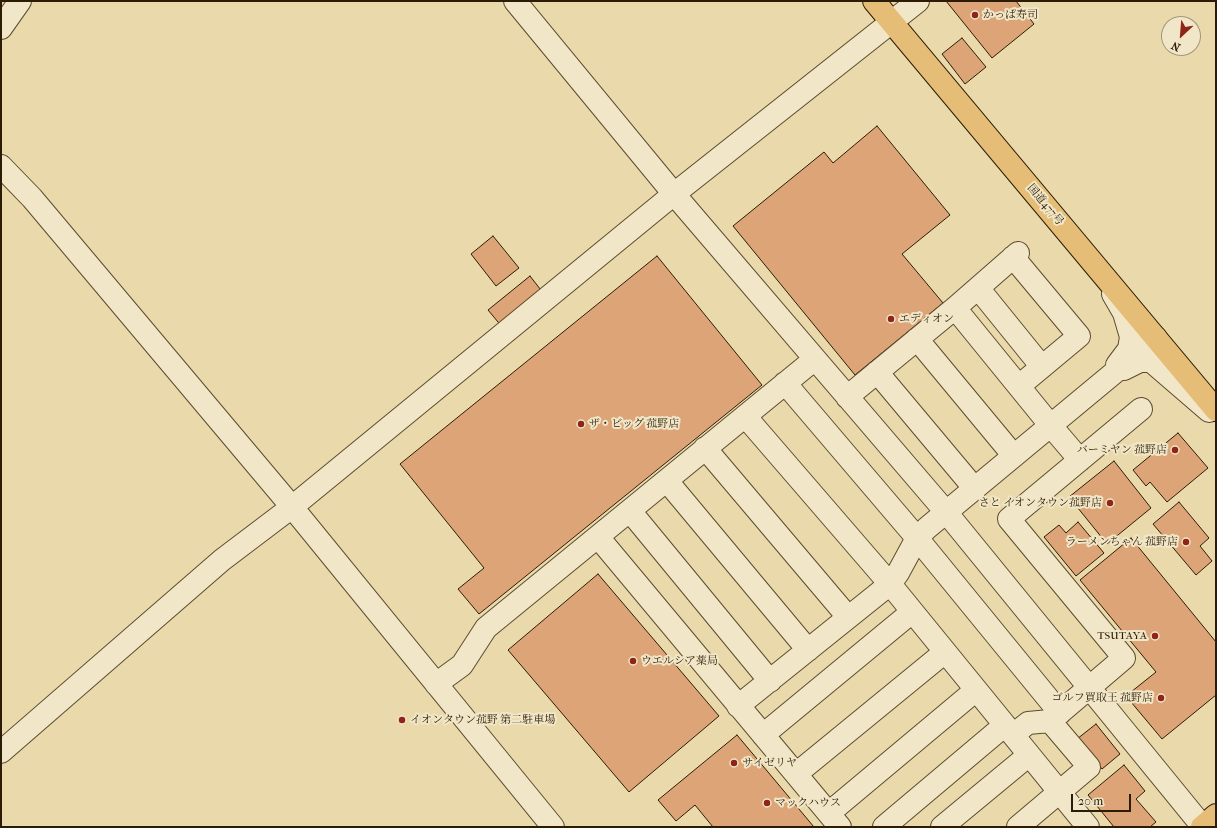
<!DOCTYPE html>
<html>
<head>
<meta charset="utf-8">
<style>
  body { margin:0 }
  #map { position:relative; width:1217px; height:828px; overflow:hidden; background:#eadaab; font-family:"IM FELL French Canon",serif }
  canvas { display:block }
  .frame { position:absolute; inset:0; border:2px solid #2c1c05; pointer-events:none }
  .north { position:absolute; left:1161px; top:16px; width:40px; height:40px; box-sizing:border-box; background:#f1e7c8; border:1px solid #a2967a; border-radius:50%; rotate:206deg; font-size:11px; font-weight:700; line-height:16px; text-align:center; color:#2c1c05 }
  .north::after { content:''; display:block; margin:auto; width:14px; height:18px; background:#8f2418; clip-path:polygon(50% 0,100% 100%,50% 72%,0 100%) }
  .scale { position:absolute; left:1071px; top:794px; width:60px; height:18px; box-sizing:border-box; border:2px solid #2c1c05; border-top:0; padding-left:5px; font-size:12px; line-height:14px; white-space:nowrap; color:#2c1c05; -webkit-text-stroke:3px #f1e7c8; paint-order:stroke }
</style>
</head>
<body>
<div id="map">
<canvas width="1217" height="828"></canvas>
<div class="frame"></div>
<div class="north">N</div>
<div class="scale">20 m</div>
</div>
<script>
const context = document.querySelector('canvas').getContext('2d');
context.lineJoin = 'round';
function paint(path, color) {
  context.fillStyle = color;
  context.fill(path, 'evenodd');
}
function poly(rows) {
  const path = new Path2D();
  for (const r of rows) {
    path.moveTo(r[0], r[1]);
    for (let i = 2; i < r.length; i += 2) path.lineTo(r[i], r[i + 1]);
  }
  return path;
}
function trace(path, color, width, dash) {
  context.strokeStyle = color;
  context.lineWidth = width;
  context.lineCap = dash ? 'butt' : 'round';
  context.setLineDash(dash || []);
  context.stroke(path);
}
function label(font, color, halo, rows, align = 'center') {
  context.font = font + ' "IM FELL French Canon","Noto Serif JP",serif';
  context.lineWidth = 4;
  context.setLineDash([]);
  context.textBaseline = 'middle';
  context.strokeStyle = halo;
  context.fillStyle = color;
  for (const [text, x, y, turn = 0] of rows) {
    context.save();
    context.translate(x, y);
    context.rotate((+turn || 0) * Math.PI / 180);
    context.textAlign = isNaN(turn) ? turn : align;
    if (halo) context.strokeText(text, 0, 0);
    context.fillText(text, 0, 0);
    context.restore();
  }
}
const building = poly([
  [946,1,1016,1,1034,24,992,58,946,1],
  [962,38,986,67,965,84,942,54,962,38],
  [877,126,950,215,902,254,943,303,855,375,733,226,824,152,833,163,877,126],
  [493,236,519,268,496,286,471,254,493,236],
  [657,256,762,385,479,614,458,589,484,568,400,464,657,256],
  [530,276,544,294,503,328,488,310,530,276],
  [1178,433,1208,468,1167,502,1150,482,1146,486,1133,470,1178,433],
  [1114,461,1151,508,1107,544,1069,497,1114,461],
  [1179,502,1209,538,1200,546,1212,561,1196,575,1153,524,1179,502],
  [1078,522,1104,553,1076,576,1044,537,1059,525,1066,533,1078,522],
  [1131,538,1216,642,1216,695,1162,739,1126,696,1156,672,1080,580,1131,538],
  [598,574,719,716,629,792,508,650,598,574],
  [1096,724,1120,754,1102,769,1077,739,1096,724],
  [737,735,814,827,713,827,695,805,676,821,658,800,737,735],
  [1124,765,1145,791,1136,799,1156,822,1150,827,1114,827,1088,795,1124,765]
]);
const minor = poly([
  [515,1,674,194,946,512,1203,827],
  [1,28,20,1],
  [1,166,32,198,292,507,553,827],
  [1013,257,1079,336,1019,386],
  [978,288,1042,367],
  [1113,294,1124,313,1131,337,1129,349,1117,365],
  [955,308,1051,426,1080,460],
  [917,339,1014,456],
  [1124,369,1140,361,1151,361,1209,411],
  [877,372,975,489],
  [785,383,917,538,1060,713],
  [847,397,955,308,1018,253],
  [745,416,890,584,1088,827],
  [705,448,848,617],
  [667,481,808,650],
  [630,511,770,681],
  [598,537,840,827],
  [436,684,462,665,486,628,815,359],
  [738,706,890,584,898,573,917,538,927,528,1156,338],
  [763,735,912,612],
  [1013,735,1028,723,1050,721],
  [1,752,222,560,292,507,674,194,918,1],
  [796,774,945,652],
  [829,813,976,690],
  [884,827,1005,725],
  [942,827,1029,755],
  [1018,827,1089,767,1050,721,1124,658,1009,519,1141,409]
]);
const major = poly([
  [1202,827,1216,815]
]);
const highway = poly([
  [874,1,1216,410]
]);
const markers = [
  [975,15,4,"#8f2418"],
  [891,319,4,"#8f2418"],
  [581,424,4,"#8f2418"],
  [1175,450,4,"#8f2418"],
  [1110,503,4,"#8f2418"],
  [1186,542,4,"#8f2418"],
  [1155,636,4,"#8f2418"],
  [633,661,4,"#8f2418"],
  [1161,698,4,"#8f2418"],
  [402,720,4,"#8f2418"],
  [734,763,4,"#8f2418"],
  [767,803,4,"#8f2418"]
];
const poiNames = [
  ["かっぱ寿司",983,15],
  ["エディオン",899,319],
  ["ザ・ビッグ 菰野店",589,424],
  ["バーミヤン 菰野店",1167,450,"right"],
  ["さと イオンタウン菰野店",1102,503,"right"],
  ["ラーメンちゃん 菰野店",1178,542,"right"],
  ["TSUTAYA",1147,636,"right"],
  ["ウエルシア薬局",641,661],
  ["ゴルフ買取王 菰野店",1153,698,"right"],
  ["イオンタウン菰野 第二駐車場",410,720],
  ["サイゼリヤ",742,763],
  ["マックハウス",775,803]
];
const streetNames = [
  ["国道477号",1045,205,50]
];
paint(building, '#dda477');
trace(building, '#2c1c05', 1);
trace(minor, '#5c4c2e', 24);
trace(major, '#2c1c05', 24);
trace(highway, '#2c1c05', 24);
trace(minor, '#f1e7c8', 22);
trace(major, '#e5bd76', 22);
trace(highway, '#e5bd76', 22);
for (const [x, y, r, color] of markers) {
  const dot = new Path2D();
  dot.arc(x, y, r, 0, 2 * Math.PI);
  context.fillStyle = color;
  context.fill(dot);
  trace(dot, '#f1e7c8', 1.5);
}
label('11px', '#2c1c05', '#f1e7c8', poiNames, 'left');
label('11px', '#2c1c05', '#f1e7c8', streetNames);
</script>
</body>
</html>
